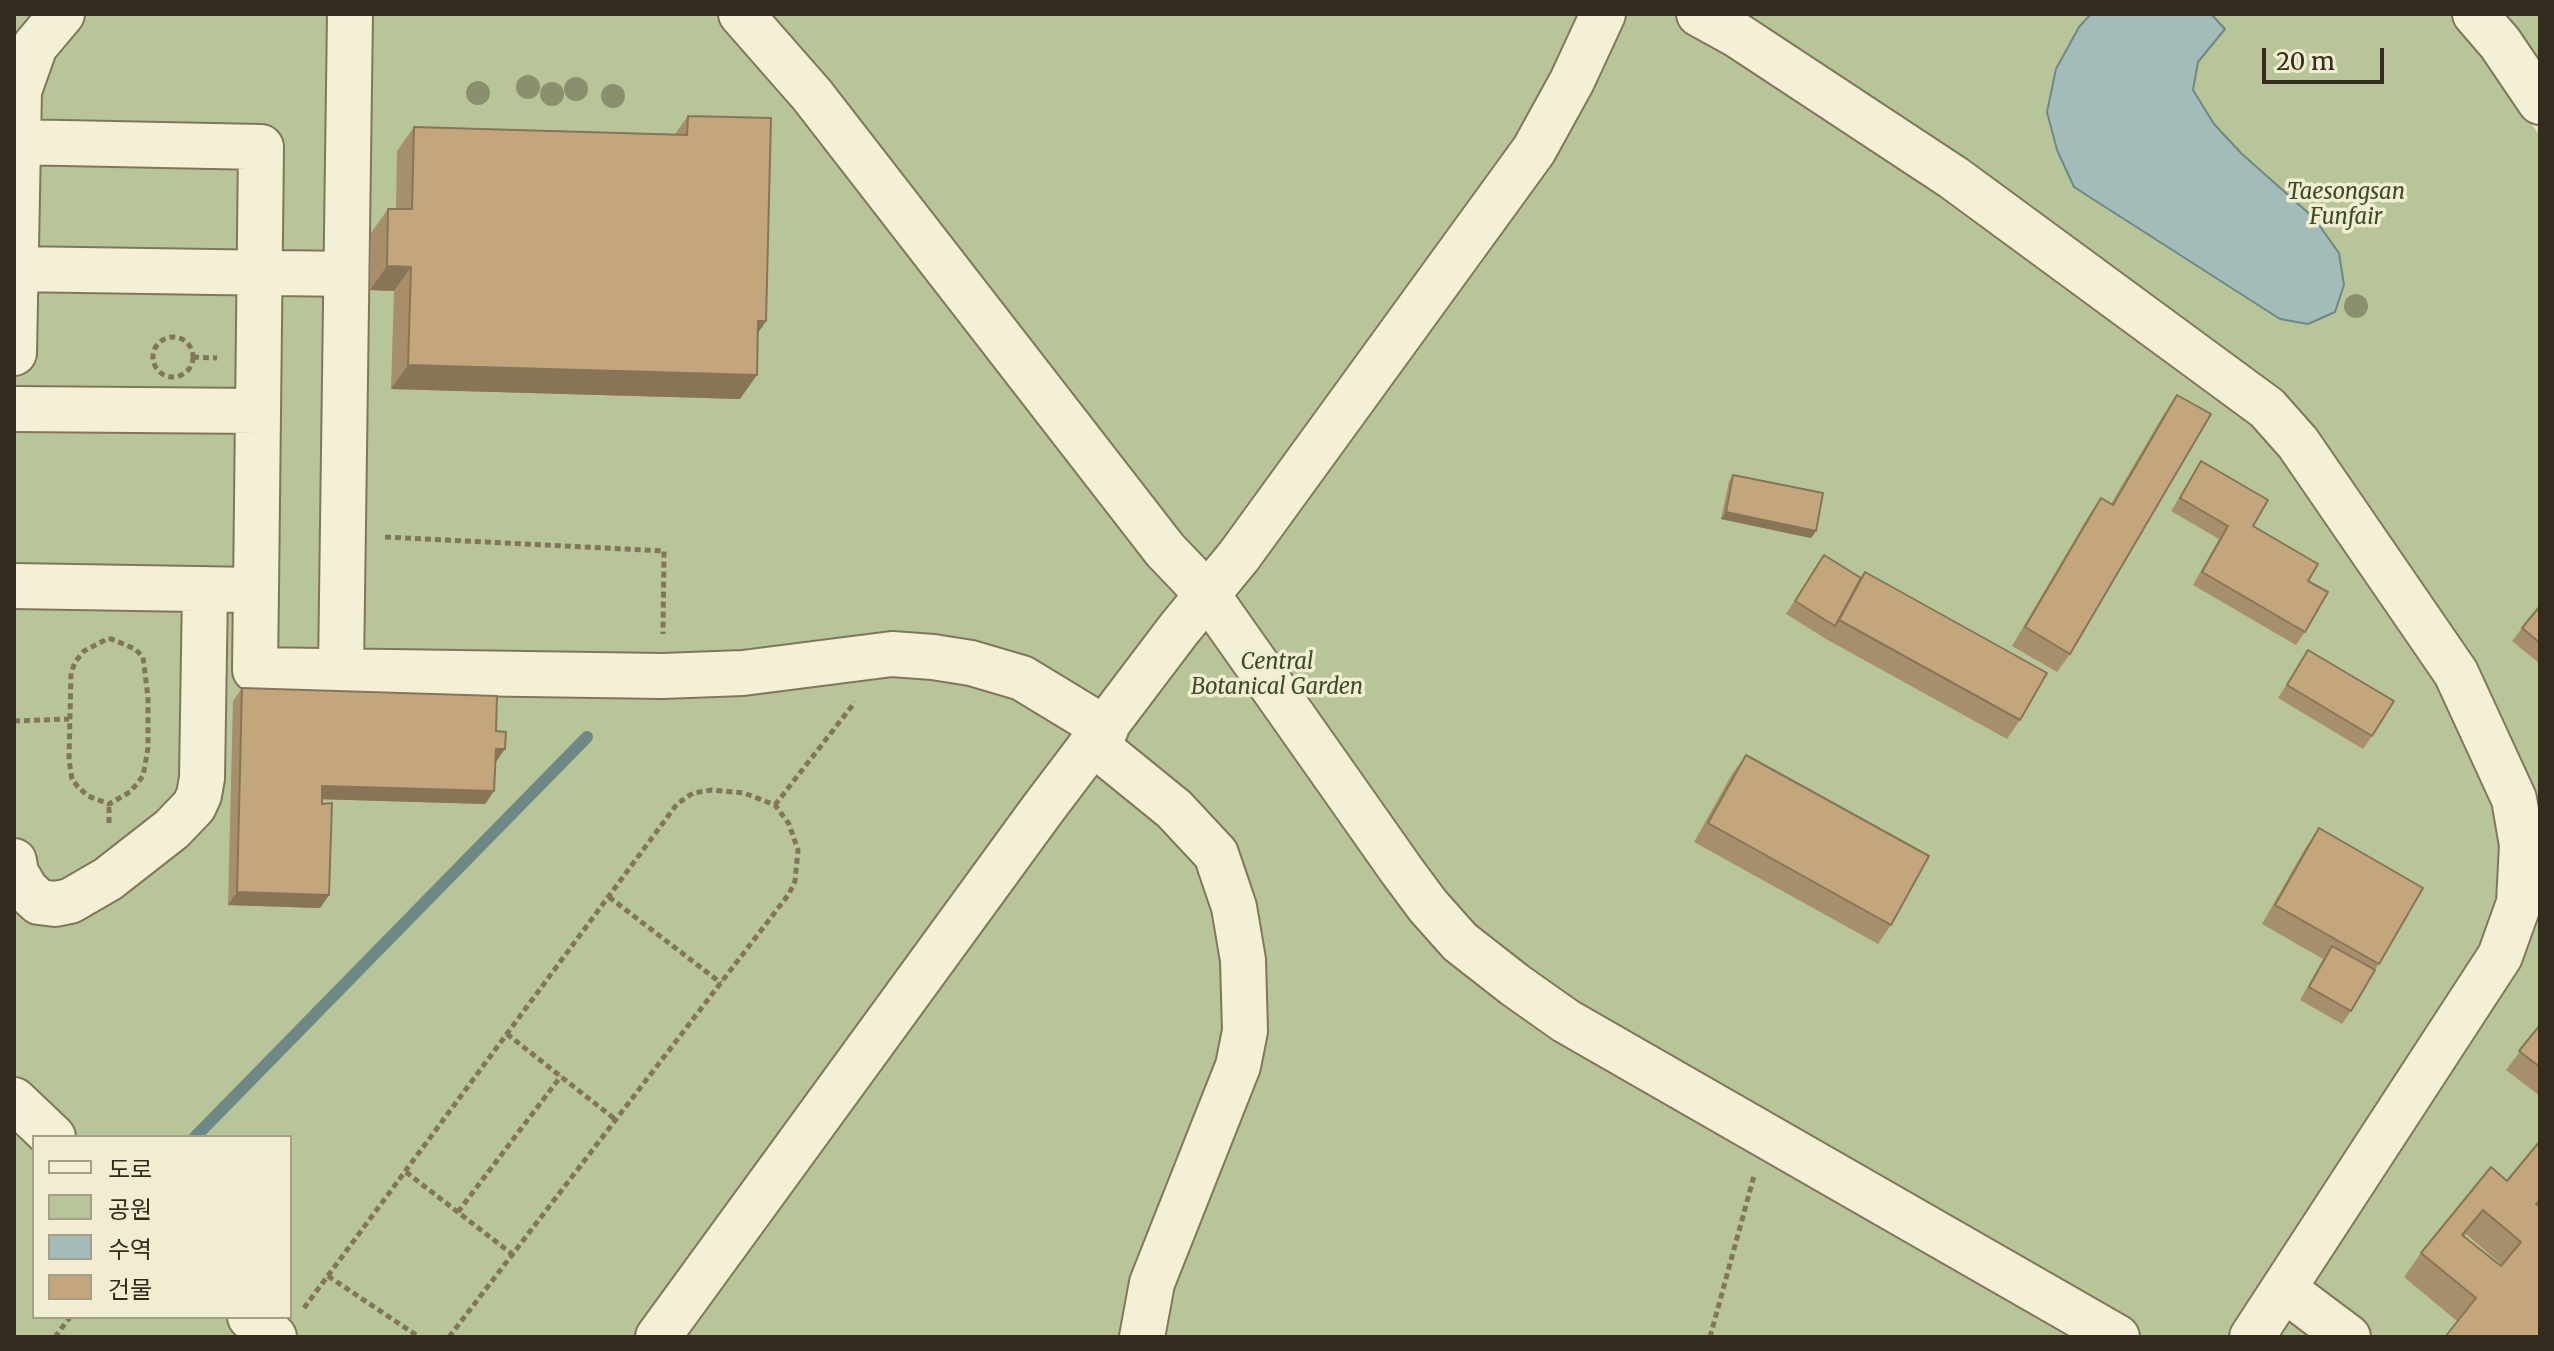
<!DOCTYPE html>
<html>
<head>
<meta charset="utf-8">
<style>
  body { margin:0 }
  #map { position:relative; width:2554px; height:1351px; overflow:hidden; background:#e9e4c2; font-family:Merriweather,"Noto Sans KR",serif }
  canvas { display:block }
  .frame { position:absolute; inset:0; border:16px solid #322b1e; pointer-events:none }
  .legend { position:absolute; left:32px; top:1135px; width:260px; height:184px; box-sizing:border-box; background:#f1edd1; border:2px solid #a59f89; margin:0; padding:10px 14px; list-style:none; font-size:24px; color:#322b1e }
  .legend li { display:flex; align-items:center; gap:16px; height:40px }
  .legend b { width:40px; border:2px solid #a59f89 }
  .scale { position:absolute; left:2262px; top:48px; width:122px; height:36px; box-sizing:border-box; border:4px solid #322b1e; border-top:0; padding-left:10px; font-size:24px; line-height:28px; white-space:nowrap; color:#322b1e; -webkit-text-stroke:6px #f1edd1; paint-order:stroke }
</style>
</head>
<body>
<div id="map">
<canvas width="2554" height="1351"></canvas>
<div class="frame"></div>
<ul class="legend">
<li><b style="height:10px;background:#f4f0d5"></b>도로</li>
<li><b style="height:22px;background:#b8c598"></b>공원</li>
<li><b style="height:22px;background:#a4bcb9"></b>수역</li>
<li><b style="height:22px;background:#c3a67c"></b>건물</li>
</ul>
<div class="scale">20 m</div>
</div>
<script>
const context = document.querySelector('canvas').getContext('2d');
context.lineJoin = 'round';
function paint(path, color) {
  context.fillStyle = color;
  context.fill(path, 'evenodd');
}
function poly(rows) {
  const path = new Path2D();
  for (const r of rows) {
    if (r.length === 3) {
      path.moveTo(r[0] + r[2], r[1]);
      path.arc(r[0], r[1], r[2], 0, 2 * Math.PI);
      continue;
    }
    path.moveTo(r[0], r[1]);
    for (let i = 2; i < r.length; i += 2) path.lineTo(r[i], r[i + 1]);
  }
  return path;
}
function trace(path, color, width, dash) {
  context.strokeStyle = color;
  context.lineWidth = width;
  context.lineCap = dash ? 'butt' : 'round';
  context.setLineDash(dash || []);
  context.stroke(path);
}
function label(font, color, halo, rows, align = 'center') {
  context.font = font + ' Merriweather,serif';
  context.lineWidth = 7;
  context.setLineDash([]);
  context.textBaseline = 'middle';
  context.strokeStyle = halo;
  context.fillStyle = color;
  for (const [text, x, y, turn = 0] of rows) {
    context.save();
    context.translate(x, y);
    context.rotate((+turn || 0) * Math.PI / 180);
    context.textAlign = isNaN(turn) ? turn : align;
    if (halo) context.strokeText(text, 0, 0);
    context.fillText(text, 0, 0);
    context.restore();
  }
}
const green = poly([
  [14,14,2454,14,2540,136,2540,1337,14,1337],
  [34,1137,290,1137,290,1317,34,1317],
  [2501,14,2540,14,2540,69]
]);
const water = poly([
  [2091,14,2211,14,2225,29,2198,62,2193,90,2214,124,2242,154,2314,218,2339,253,2344,285,2335,312,2308,324,2280,319,2074,187,2057,150,2047,112,2056,69,2079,27,2091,14]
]);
const stream = poly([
  [195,1137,587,737]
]);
const path = poly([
  [173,357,20],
  [193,357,217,358],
  [385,537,664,551,663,634],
  [109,638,135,649,143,657,148,697,148,748,143,776,130,792,109,804,88,796,78,787,72,779,69,760,71,673,75,662,84,651,109,638],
  [14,721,69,719],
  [775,805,855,702],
  [109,823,109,804],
  [609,897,721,983],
  [507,1034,616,1120],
  [406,1172,512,1254],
  [458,1212,561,1076],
  [328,1276,419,1337],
  [304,1308,677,804,693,793,712,790,744,793,775,805,789,824,798,850,795,881,789,894,449,1337],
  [55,1337,70,1317],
  [1710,1337,1754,1176]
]);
const minor = poly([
  [741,14,812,95,1165,550,1207,594,1402,871,1428,906,1460,942,1515,985,1566,1021,2117,1337],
  [1699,14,1737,35,1954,178,2267,408,2298,443,2456,673,2514,799,2522,845,2519,903,2500,956,2252,1337],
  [2475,14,2500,43,2540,102],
  [14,142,261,147,256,590],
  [14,269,346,274],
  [14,353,19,91,35,46,62,14],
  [14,409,258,411],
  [14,586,256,590,255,670,662,676,743,673,892,654,933,657,971,663,1022,678,1106,729],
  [341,670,350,14],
  [1094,744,1174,809,1216,854,1234,907,1243,960,1245,1031,1238,1066,1152,1283,1142,1337],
  [14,861,16,873,26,890,39,902,55,904,70,901,108,879,172,829,194,806,199,795,202,778,205,589],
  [14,1100,53,1137],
  [2284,1289,2348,1337],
  [250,1317,274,1337],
  [658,1337,1042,810,1179,629,1239,556,1534,150,1572,81,1603,14]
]);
const trees = [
  [528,87],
  [576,89],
  [478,93],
  [552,94],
  [613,96],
  [2356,306]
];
const wall = poly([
  [688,116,766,321,758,333,740,399,391,389,394,291,370,290,371,233,388,209,396,209,397,151,414,127,675,134],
  [2177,395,2070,654,2057,672,2012,646,2088,517,2101,498,2111,504,2164,414],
  [2201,461,2253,526,2308,581,2305,632,2296,645,2193,585,2219,539,2171,511],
  [1733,475,1816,531,1811,538,1721,519,1729,481],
  [1824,555,1861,578,1865,572,2020,720,2007,739,1826,639,1786,614],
  [2540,606,2540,664,2512,641,2522,628],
  [2308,650,2372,736,2363,749,2278,698],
  [242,688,496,731,496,762,494,791,485,804,322,799,329,895,320,908,228,905,233,701],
  [1746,755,1891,925,1878,944,1694,842,1732,774],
  [2319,828,2423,888,2351,1011,2342,1024,2300,1000,2323,959,2262,924,2306,847],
  [2540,1025,2540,1096,2506,1070],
  [2540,1141,2540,1203,2538,1205,2540,1337,2457,1321,2404,1277,2421,1253,2507,1181],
  [2466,1234,2502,1265,2501,1266,2464,1237]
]);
const shadedWall = poly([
  [387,266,411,267,394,291,370,290],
  [758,321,766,321,749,346],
  [408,365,757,375,740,399,391,389],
  [1726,512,1816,531,1811,538,1721,519],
  [496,749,505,749,496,762,486,762],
  [322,786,494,791,485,804,313,799],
  [237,892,329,895,320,908,228,905]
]);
const building = poly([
  [688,116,771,118,766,321,758,321,757,375,408,365,411,267,387,266,388,209,412,209,414,127,687,135,688,116],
  [2177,395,2211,414,2070,654,2025,627,2101,498,2113,505,2177,395],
  [2201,461,2268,500,2253,526,2318,564,2308,581,2328,592,2305,632,2202,572,2228,526,2180,498,2201,461],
  [1733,475,1823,493,1816,531,1726,512,1733,475],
  [1824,555,1861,578,1835,626,1795,601,1824,555],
  [1865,572,2047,673,2020,720,1839,620,1865,572],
  [2540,606,2540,643,2522,628,2540,606],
  [2308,650,2394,701,2372,736,2287,685,2308,650],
  [242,688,497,696,496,731,506,732,505,749,496,749,494,791,322,786,322,804,332,803,329,895,237,892,242,688],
  [1746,755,1929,856,1891,925,1708,823,1746,755],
  [2319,828,2423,888,2379,964,2275,905,2319,828],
  [2332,946,2375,970,2351,1011,2309,987,2332,946],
  [2540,1025,2540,1067,2519,1051,2540,1025],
  [2540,1141,2540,1200,2536,1204,2540,1207,2540,1337,2445,1337,2476,1298,2421,1253,2491,1167,2507,1181,2540,1141],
  [2483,1210,2521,1242,2501,1266,2462,1235,2483,1210]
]);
const parkNames = [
  ["Taesongsan",2346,193],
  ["Funfair",2346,218],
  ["Central",1277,663],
  ["Botanical Garden",1277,688]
];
paint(green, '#b8c598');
paint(water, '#a4bcb9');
trace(water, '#6c8986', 2);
trace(stream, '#6c8986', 12);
trace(minor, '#81765b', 48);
trace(path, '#81765b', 5, [6, 4]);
trace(minor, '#f4f0d5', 44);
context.fillStyle = '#8a906d';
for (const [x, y] of trees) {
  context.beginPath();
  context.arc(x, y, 12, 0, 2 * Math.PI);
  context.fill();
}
paint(wall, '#a88f6b');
paint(shadedWall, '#887457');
paint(building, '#c3a67c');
trace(building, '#887457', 2);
label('italic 22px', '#3c4c27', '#f1edd1', parkNames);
</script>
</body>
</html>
